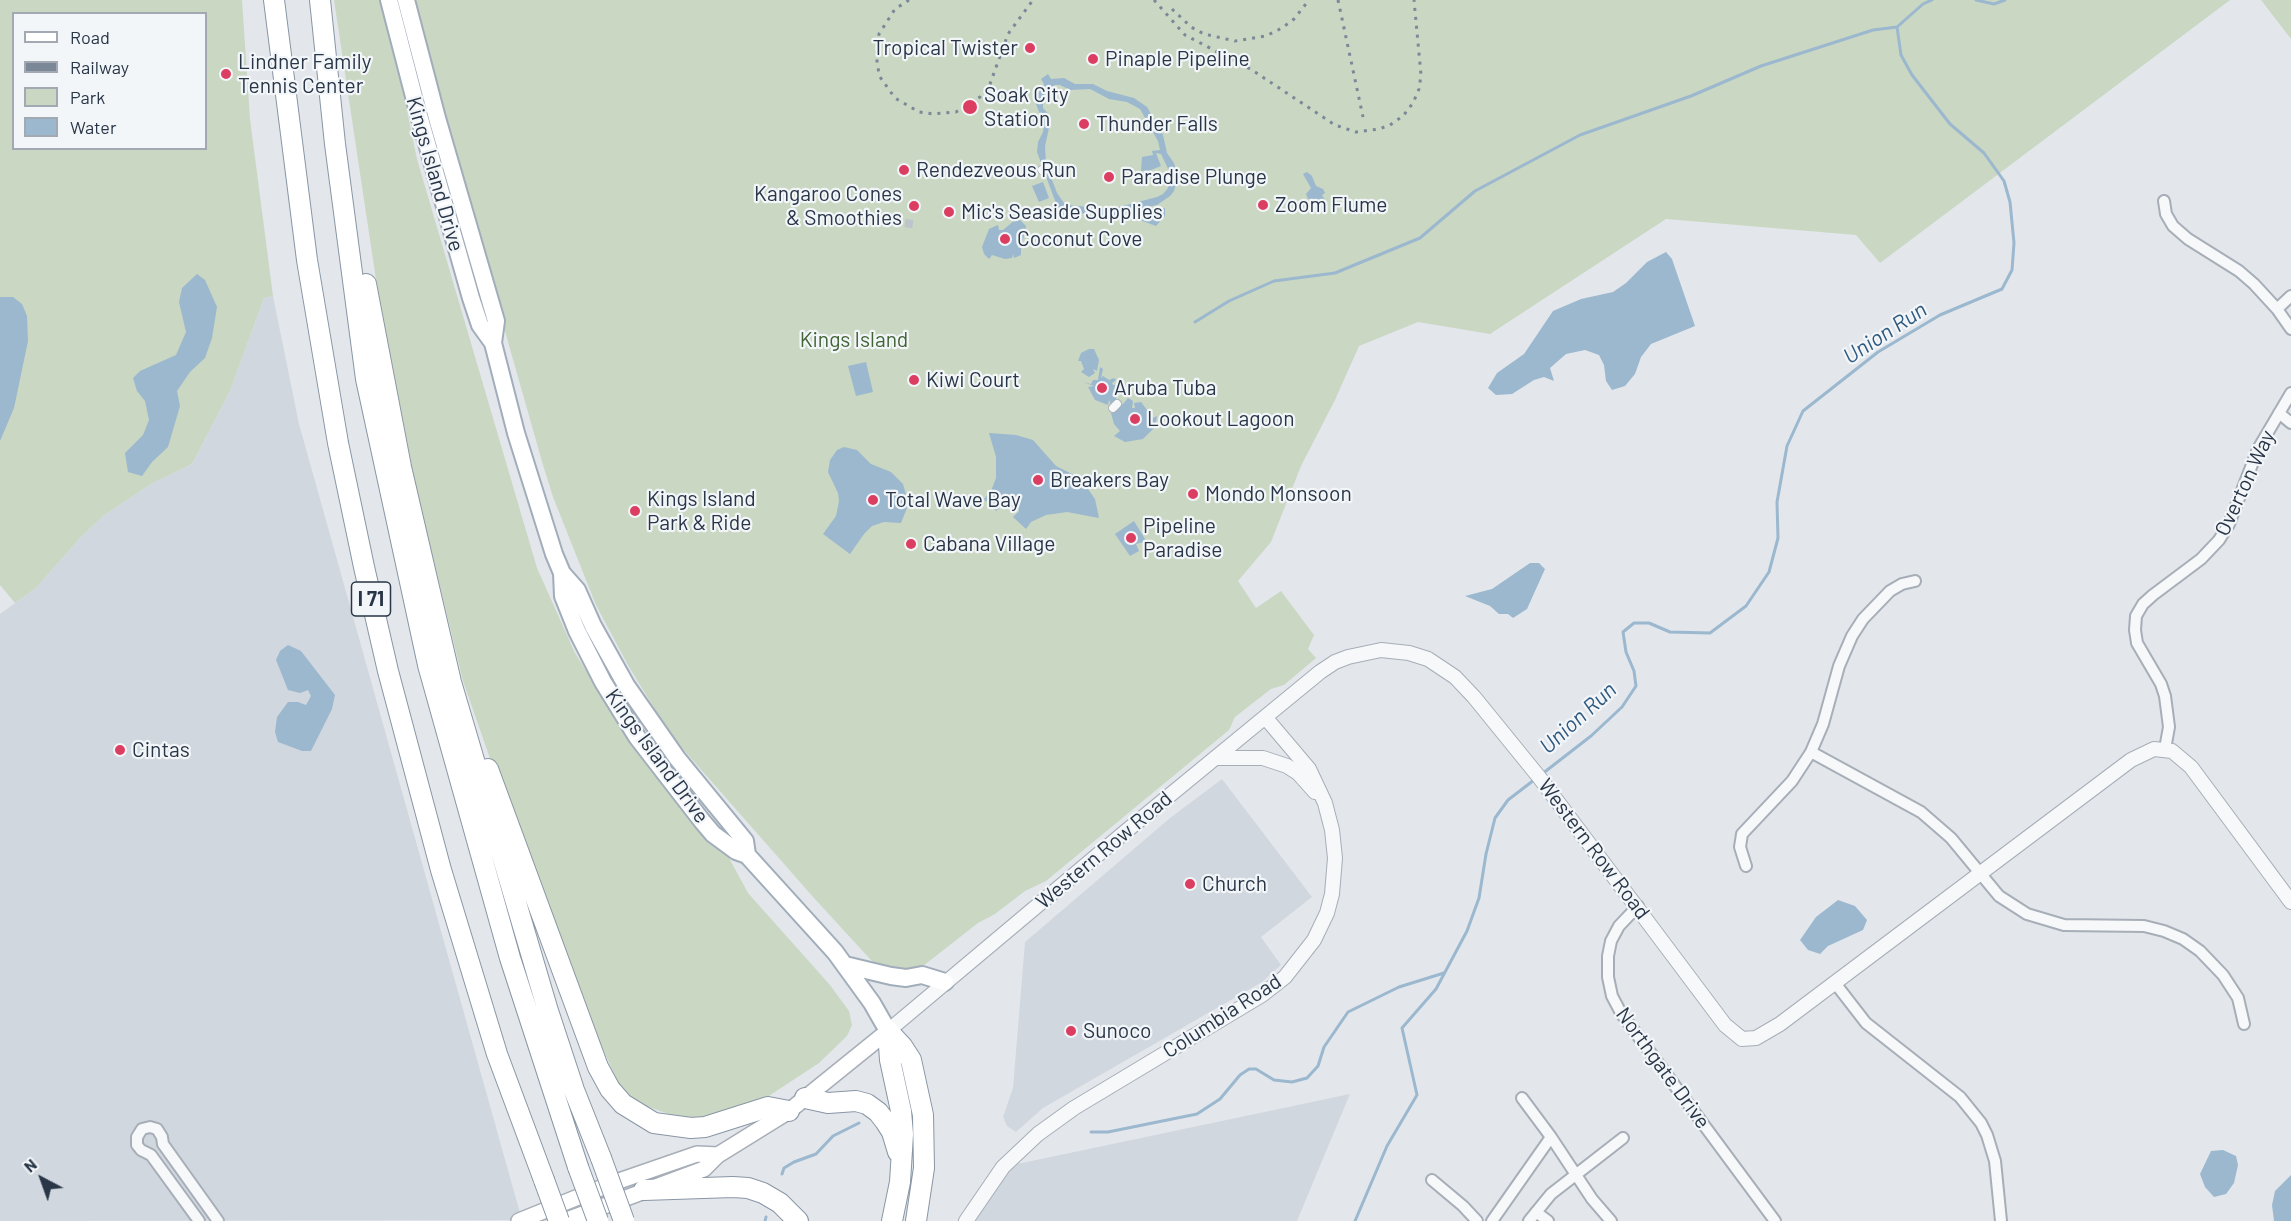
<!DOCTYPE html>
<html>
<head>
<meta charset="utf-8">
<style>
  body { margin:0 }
  #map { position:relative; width:2291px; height:1221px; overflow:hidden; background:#e3e7ec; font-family:Barlow,sans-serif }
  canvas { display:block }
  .legend { position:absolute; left:12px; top:12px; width:195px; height:138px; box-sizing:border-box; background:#f3f6f9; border:2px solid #a2a9b2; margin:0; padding:8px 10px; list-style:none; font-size:18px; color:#293647 }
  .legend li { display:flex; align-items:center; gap:12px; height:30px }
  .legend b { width:30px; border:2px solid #a2a9b2 }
  .north { position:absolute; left:12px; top:1149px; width:60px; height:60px; -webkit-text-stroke:4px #f3f6f9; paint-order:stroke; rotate:319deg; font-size:16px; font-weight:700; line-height:24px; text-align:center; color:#293647 }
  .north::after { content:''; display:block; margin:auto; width:21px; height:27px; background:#293647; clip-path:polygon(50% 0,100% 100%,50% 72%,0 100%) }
</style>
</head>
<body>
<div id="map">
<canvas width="2291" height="1221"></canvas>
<ul class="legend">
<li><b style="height:8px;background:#fff"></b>Road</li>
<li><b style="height:8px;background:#7b8898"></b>Railway</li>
<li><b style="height:16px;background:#cad7c3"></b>Park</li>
<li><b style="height:16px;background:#9bb8cf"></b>Water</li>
</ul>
<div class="north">N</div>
</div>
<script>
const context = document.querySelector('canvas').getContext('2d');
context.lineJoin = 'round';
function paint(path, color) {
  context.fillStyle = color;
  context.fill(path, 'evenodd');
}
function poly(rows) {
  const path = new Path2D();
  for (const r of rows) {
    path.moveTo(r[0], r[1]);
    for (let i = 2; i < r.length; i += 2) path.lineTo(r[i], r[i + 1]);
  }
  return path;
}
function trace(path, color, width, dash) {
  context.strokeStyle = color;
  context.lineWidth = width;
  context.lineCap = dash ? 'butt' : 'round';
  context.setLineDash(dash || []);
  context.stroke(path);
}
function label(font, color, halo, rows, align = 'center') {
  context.font = font + ' Barlow,sans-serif';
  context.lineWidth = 4.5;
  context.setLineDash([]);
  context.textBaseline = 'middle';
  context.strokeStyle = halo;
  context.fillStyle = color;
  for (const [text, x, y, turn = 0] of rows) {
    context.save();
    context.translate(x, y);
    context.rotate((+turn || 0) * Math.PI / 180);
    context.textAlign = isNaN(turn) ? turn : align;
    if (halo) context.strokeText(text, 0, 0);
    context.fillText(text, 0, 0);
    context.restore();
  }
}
const built = poly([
  [273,296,299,424,522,1220,0,1221,0,614,36,588,80,538,103,516,151,484,192,464,230,391,264,298],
  [1222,779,1312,897,1261,937,1281,965,1262,982,1043,1108,1016,1132,1007,1126,1003,1117,1013,1088,1025,942,1170,818],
  [1350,1094,1297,1221,966,1221,1003,1167]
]);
const green = poly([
  [0,0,242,0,250,119,273,296,264,298,230,391,192,464,151,484,103,516,80,538,36,588,15,603,0,585],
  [14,14,206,14,206,148,14,148],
  [334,0,384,0,417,159,537,568,575,653,630,740,729,858,748,893,830,985,849,1011,852,1025,847,1036,819,1063,740,1115,714,1121,680,1118,635,1102,620,1087,563,961,524,856,463,681,415,483,378,293],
  [413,0,2230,0,1880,263,1856,235,1666,219,1490,334,1418,322,1359,346,1335,400,1301,466,1271,542,1238,581,1256,608,1281,591,1314,635,1308,649,1316,658,1284,685,1271,689,1235,717,1229,730,1046,881,1025,891,995,914,978,923,918,970,902,973,878,966,870,959,814,898,682,748,659,716,629,667,596,605,553,497,543,465,429,64],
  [2261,0,2291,0,2291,39]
]);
const water = poly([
  [1048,74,1051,79,1064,78,1075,84,1093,84,1107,91,1134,98,1147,107,1163,135,1167,153,1174,163,1178,177,1174,191,1170,196,1157,205,1143,208,1152,210,1165,208,1165,216,1156,226,1137,219,1127,212,1115,216,1063,212,1057,206,1037,152,1038,142,1043,132,1044,125,1036,104,1036,97,1044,84,1041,79],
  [1055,85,1060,85,1070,90,1090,89,1109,99,1127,102,1140,109,1158,141,1160,150,1152,151,1153,155,1142,157,1141,171,1151,170,1161,166,1156,153,1161,154,1171,175,1168,188,1163,194,1157,197,1111,209,1068,205,1064,203,1057,193,1046,164,1045,146,1049,128,1051,126,1051,117,1043,108,1043,96,1045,91],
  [1307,172,1312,176,1316,186,1323,189,1325,193,1322,195,1326,202,1317,207,1313,199,1308,199,1306,194,1311,188,1303,174],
  [1043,182,1049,198,1039,202,1032,186],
  [1015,220,1020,220,1026,226,1023,240,1018,248,1021,248,1021,255,1014,258,1013,254,1012,258,1005,259,992,255,989,259,984,254,982,247,989,229,998,225,999,230,1003,230],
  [1666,252,1672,259,1695,326,1651,344,1641,357,1635,374,1625,386,1612,390,1606,381,1604,365,1599,355,1585,350,1566,354,1550,368,1554,381,1544,377,1534,380,1512,394,1496,395,1488,388,1497,373,1524,354,1553,311,1581,299,1613,292,1626,283,1647,262],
  [197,274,205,280,217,307,212,338,205,358,190,372,177,391,180,406,168,447,152,462,142,476,128,472,125,453,143,435,149,420,145,401,137,391,133,378,140,371,176,355,186,332,179,302,182,288],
  [0,297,13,297,22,304,27,316,28,341,14,408,0,441],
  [1089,349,1094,349,1099,360,1097,371,1093,369,1095,373,1089,377,1081,372,1084,369,1081,361,1078,361,1081,353],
  [866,362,873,392,856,396,848,366],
  [1100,367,1103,369,1101,378,1103,376,1109,380,1114,378,1116,380,1112,383,1113,385,1117,385,1117,389,1113,391,1119,394,1115,400,1118,406,1123,404,1128,398,1133,401,1132,408,1135,408,1134,403,1141,402,1153,418,1157,416,1155,427,1143,439,1125,442,1114,436,1120,431,1114,424,1111,413,1114,411,1109,400,1108,405,1095,400,1088,387,1094,386,1083,382,1091,384,1093,380,1098,380],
  [989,433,1016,435,1033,440,1056,466,1074,475,1083,482,1095,499,1099,518,1067,512,1046,515,1031,522,1026,529,1013,517,1019,511,1018,508,1003,504,996,511,984,499,991,491,996,478,996,457],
  [844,447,857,450,871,464,891,472,903,484,907,498,907,508,901,523,884,522,872,526,864,534,850,554,823,534,836,516,839,501,838,493,828,472,830,460,837,450],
  [1134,521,1145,539,1144,542,1136,544,1139,551,1130,556,1115,534],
  [1530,563,1539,563,1545,569,1527,609,1513,618,1508,614,1499,614,1490,606,1465,596,1492,589],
  [288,645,301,651,335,695,332,709,311,751,302,751,278,742,275,732,277,717,288,702,298,702,306,705,311,696,308,690,300,693,288,690,276,660,280,651],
  [1838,900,1855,906,1867,920,1863,930,1828,946,1820,954,1808,950,1800,940,1816,917],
  [2223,1150,2236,1156,2238,1165,2234,1183,2226,1194,2214,1197,2205,1187,2200,1174,2211,1151],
  [2291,1175,2291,1221,2274,1221,2272,1205,2275,1191]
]);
const stream = poly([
  [1976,0,1994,4,2005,0],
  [1195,322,1229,301,1274,281,1335,273,1420,238,1475,191,1580,135,1691,96,1761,66,1873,30,1897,27],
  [1542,774,1591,736,1622,707,1636,686,1634,671,1626,652,1623,632,1634,623,1649,623,1670,632,1710,633,1746,606,1769,572,1778,538,1777,502,1787,446,1803,411,1878,352,1940,315,2002,289,2012,270,2014,243,2010,202,2004,181,1984,153,1950,124,1912,75,1901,55,1897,27,1923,4,1932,0],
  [1091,1132,1108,1132,1197,1114,1220,1099,1240,1075,1249,1069,1256,1069,1274,1080,1292,1082,1307,1078,1318,1066,1324,1047,1348,1012,1399,987,1444,973],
  [782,1174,784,1168,794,1162,816,1154,833,1136,859,1123],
  [765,1221,766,1217],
  [1355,1221,1387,1146,1417,1095,1402,1028,1436,989,1467,931,1479,898,1486,854,1495,818,1508,800,1534,780]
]);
const pedestrianTunnel = poly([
  [905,223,917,225]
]);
const pedestrian = poly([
  [1042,170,1050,167],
  [1169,179,1181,180],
  [1113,408,1117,404]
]);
const minor = poly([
  [2164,201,2166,214,2173,226,2188,239,2239,271,2254,284,2277,309,2291,329],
  [2277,309,2291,296],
  [2279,413,2291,423],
  [2165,749,2169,727,2165,696,2161,684,2137,643,2135,630,2136,616,2143,604,2153,595,2201,559,2219,540,2229,524,2258,449,2291,393],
  [1811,752,1921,812,1951,838,1999,896,2027,914,2064,925,2144,926,2164,931,2183,939,2200,951,2223,975,2238,998,2244,1024],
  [1746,866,1740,847,1742,834,1792,781,1811,752,1823,724,1839,666,1852,636,1863,619,1890,591,1902,584,1915,581],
  [1638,906,1619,926,1611,941,1608,956,1608,977,1612,996,1621,1013,1775,1221],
  [1835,983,1866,1023,1960,1097,1981,1123,1987,1135,1995,1161,2001,1221],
  [1522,1098,1551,1137,1592,1199,1611,1221],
  [1432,1180,1463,1206,1477,1221],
  [1536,1212,1548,1221],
  [199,1221,151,1155,141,1150,137,1145,137,1137,142,1129,150,1127,157,1129,162,1137,163,1144,218,1221],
  [1492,1221,1551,1137],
  [1529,1221,1551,1194,1623,1138]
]);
const tertiary = poly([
  [1215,758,1263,758,1287,766,1298,773,1315,792],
  [888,1031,1125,832,1320,672,1335,662,1348,657,1381,650,1409,653,1428,659,1455,677,1474,697,1539,777,1725,1025,1742,1039,1756,1038,1780,1024,2131,760,2154,749,2172,751,2191,767,2291,902],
  [966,1221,1003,1167,1038,1134,1074,1108,1262,995,1285,977,1314,940,1327,913,1332,894,1335,858,1332,830,1325,803,1309,769,1265,717]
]);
const secondary = poly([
  [519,1221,613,1183,697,1154,718,1155],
  [564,1221,704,1169,718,1155,789,1111,888,1031]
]);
const primary = poly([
  [389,0,418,112,471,298,480,325,493,343],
  [406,0,437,118,496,321,493,343,516,433,554,554,562,573,577,590,593,626,626,685,677,758,745,841,747,855],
  [562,573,563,596,577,631,603,682,637,737,702,821,713,834,736,851,747,855,835,952,872,1003,888,1031],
  [845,965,891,976,906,978,922,975,945,982]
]);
const motorway = poly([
  [274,0,307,260,338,443,364,567,388,671,441,870,497,1054,544,1180],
  [320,0,335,144,366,379,428,665,510,958,578,1167],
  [366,284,401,467,451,682,548,1011,574,1090,601,1158],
  [488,769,598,1067,610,1089,623,1104,654,1123,691,1128,705,1127,768,1107,789,1111],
  [888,1031,902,1046,911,1060,923,1115,924,1168,916,1221],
  [888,1031,890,1060,901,1111,903,1134,900,1182,892,1221],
  [805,1098,828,1103,856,1101,867,1104,878,1112,885,1121,892,1132,898,1152],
  [644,1190,733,1187,748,1188,763,1193,780,1203,798,1221]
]);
const rail = poly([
  [909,0,895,9,879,34,877,46,877,64,880,77,895,98,919,112,933,114,956,112,980,97,990,84,1008,34,1033,0],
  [1154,0,1185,35,1252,70,1335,125,1356,132,1379,129,1390,125,1403,116,1413,103,1419,89,1421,75,1414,0],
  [1338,0,1363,117],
  [1172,9,1191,27,1204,34,1235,41,1266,36,1282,28,1294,19,1309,0]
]);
const motorwayBridge = poly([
  [601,1158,624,1221],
  [578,1167,598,1221],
  [544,1180,559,1221]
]);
const markers = [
  [1030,48,6,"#dc3e61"],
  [1093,59,6,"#dc3e61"],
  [226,74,6,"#dc3e61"],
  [970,107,8,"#dc3e61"],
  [1084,124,6,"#dc3e61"],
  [904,170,6,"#dc3e61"],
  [1109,177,6,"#dc3e61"],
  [1263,205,6,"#dc3e61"],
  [914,206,6,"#dc3e61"],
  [949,212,6,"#dc3e61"],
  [1005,239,6,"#dc3e61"],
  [914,380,6,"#dc3e61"],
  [1102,388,6,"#dc3e61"],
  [1135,419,6,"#dc3e61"],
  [1038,480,6,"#dc3e61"],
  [1193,494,6,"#dc3e61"],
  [873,500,6,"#dc3e61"],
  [635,511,6,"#dc3e61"],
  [1131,538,6,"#dc3e61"],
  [911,544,6,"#dc3e61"],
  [120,750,6,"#dc3e61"],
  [1190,884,6,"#dc3e61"],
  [1071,1031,6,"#dc3e61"]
];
const shields = [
  [371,599,39]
];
const shieldNames = [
  ["I 71",371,599]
];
const poiNames = [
  ["Tropical Twister",1018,48,"right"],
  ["Pinaple Pipeline",1105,59],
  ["Lindner Family",238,62],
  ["Tennis Center",238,86],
  ["Soak City",984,95],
  ["Station",984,119],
  ["Thunder Falls",1096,124],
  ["Rendezveous Run",916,170],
  ["Paradise Plunge",1121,177],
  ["Kangaroo Cones",902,194,"right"],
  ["& Smoothies",902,218,"right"],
  ["Zoom Flume",1275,205],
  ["Mic's Seaside Supplies",961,212],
  ["Coconut Cove",1017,239],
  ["Kiwi Court",926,380],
  ["Aruba Tuba",1114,388],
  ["Lookout Lagoon",1147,419],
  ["Breakers Bay",1050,480],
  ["Mondo Monsoon",1205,494],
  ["Kings Island",647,499],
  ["Park & Ride",647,523],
  ["Total Wave Bay",885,500],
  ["Pipeline",1143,526],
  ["Paradise",1143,550],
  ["Cabana Village",923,544],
  ["Cintas",132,750],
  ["Church",1202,884],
  ["Sunoco",1083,1031]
];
const streetNames = [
  ["Kings Island Drive",435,174,74],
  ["Overton Way",2245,483,-65],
  ["Kings Island Drive",657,756,54],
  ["Western Row Road",1594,849,53],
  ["Western Row Road",1104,850,-40],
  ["Columbia Road",1222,1016,-33],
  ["Northgate Drive",1663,1068,54]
];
const parkNames = [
  ["Kings Island",854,340]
];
const waterNames = [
  ["Union Run",1885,333,-33],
  ["Union Run",1578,718,-42]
];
paint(built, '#d1d7df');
paint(green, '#cad7c3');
paint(water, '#9bb8cf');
trace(stream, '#9bb8cf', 3);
trace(pedestrianTunnel, '#bec4cb', 8, [8, 4]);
trace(pedestrian, '#a7aeb7', 10);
trace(minor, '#a7aeb7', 14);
trace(tertiary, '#a7aeb7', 16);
trace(secondary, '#a7aeb7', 18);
trace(primary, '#a1adba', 20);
trace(motorway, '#8996a5', 22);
trace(pedestrian, '#f6f8fa', 8);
trace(minor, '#f6f8fa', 10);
trace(tertiary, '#f6f8fa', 14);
trace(secondary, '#fff', 15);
trace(primary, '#fff', 16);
trace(motorway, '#fff', 20);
trace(rail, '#7b8898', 3, [3, 6]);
trace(motorwayBridge, '#8996a5', 22, []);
trace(motorwayBridge, '#fff', 20);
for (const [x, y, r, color] of markers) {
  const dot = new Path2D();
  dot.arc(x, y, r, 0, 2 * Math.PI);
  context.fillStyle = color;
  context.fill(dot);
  trace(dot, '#f3f6f9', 2);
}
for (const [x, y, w] of shields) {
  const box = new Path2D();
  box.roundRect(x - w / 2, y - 17, w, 34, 4.5);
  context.fillStyle = '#f3f6f9';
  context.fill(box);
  trace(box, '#293647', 1.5);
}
label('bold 20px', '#293647', null, shieldNames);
label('21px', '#293647', '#f3f6f9', poiNames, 'left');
label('21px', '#293647', '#f3f6f9', streetNames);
label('21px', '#416435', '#f3f6f9', parkNames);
label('italic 22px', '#2e597f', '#f3f6f9', waterNames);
</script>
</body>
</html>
